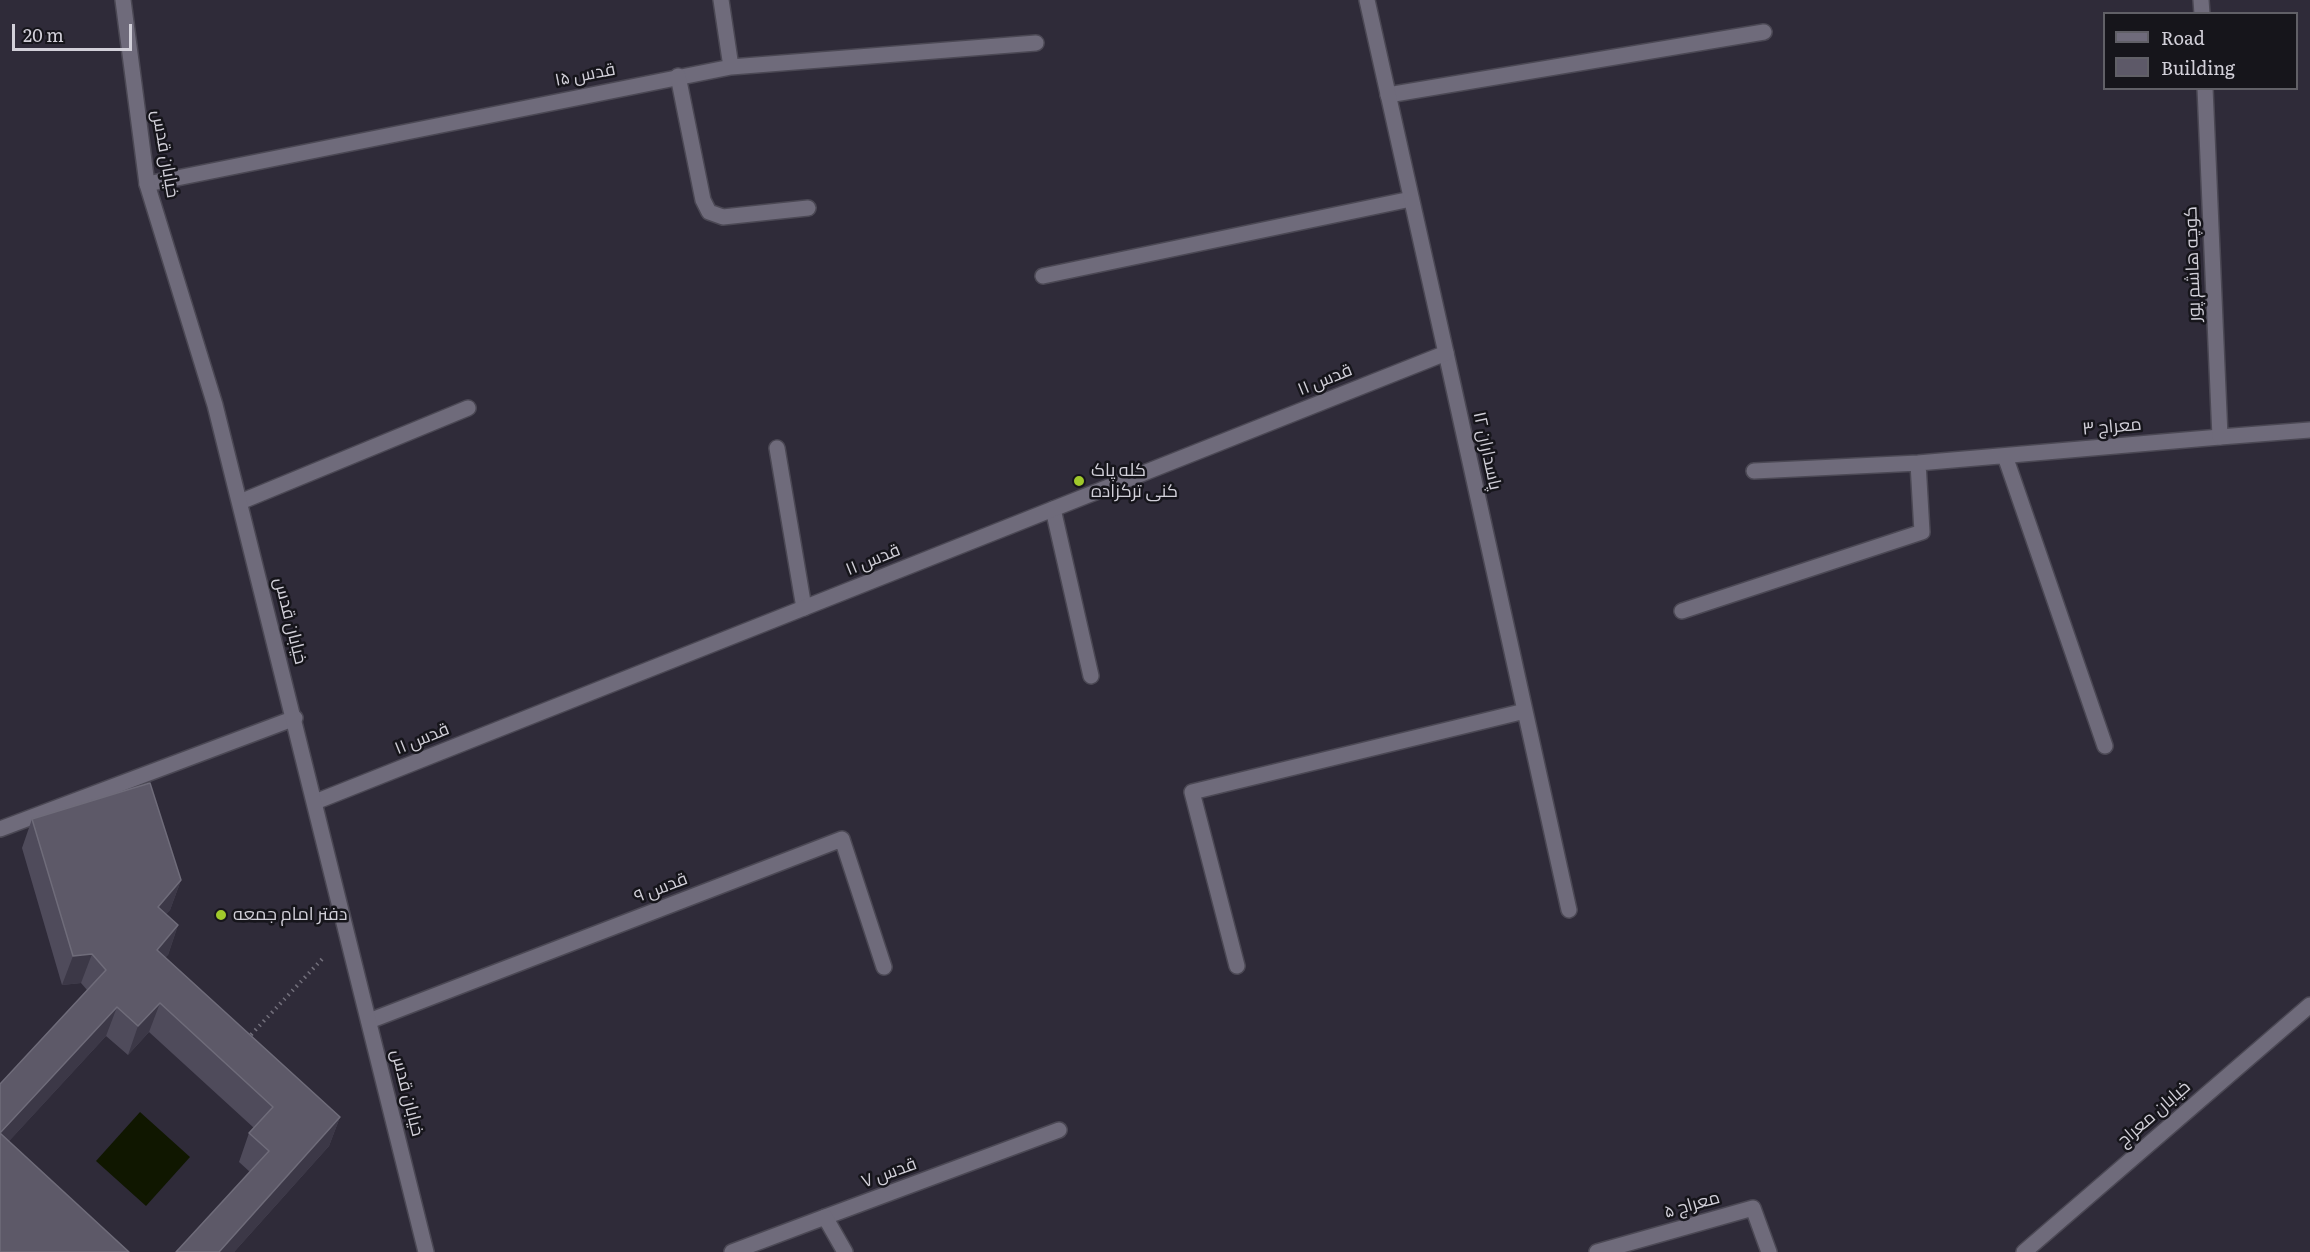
<!DOCTYPE html>
<html>
<head>
<meta charset="utf-8">
<style>
  body { margin:0 }
  #map { position:relative; width:2310px; height:1252px; overflow:hidden; background:#2f2b39; font-family:Literata,serif }
  canvas { display:block }
  .legend { position:absolute; left:2103px; top:12px; width:195px; height:78px; box-sizing:border-box; background:#16151b; border:2px solid #616067; margin:0; padding:8px 10px; list-style:none; font-size:18px; color:#d2d0d9 }
  .legend li { display:flex; align-items:center; gap:12px; height:30px }
  .legend b { width:30px; border:2px solid #616067 }
  .scale { position:absolute; left:12px; top:24px; width:120px; height:27px; box-sizing:border-box; border:3px solid #d2d0d9; border-top:0; padding-left:8px; font-size:18px; line-height:21px; white-space:nowrap; color:#d2d0d9; -webkit-text-stroke:4px #16151b; paint-order:stroke }
</style>
</head>
<body>
<div id="map">
<canvas width="2310" height="1252"></canvas>
<ul class="legend">
<li><b style="height:8px;background:#6f6b7b"></b>Road</li>
<li><b style="height:16px;background:#5d5968"></b>Building</li>
</ul>
<div class="scale">20 m</div>
</div>
<script>
const context = document.querySelector('canvas').getContext('2d');
context.lineJoin = 'round';
function paint(path, color) {
  context.fillStyle = color;
  context.fill(path, 'evenodd');
}
function poly(rows) {
  const path = new Path2D();
  for (const r of rows) {
    path.moveTo(r[0], r[1]);
    for (let i = 2; i < r.length; i += 2) path.lineTo(r[i], r[i + 1]);
  }
  return path;
}
function trace(path, color, width, dash) {
  context.strokeStyle = color;
  context.lineWidth = width;
  context.lineCap = dash ? 'butt' : 'round';
  context.setLineDash(dash || []);
  context.stroke(path);
}
function label(font, color, halo, rows, align = 'center') {
  context.font = font + ' Literata,Cairo,serif';
  context.lineWidth = 5;
  context.setLineDash([]);
  context.textBaseline = 'middle';
  context.strokeStyle = halo;
  context.fillStyle = color;
  for (const [text, x, y, turn = 0] of rows) {
    context.save();
    context.translate(x, y);
    context.rotate((+turn || 0) * Math.PI / 180);
    context.textAlign = isNaN(turn) ? turn : align;
    if (halo) context.strokeText(text, 0, 0);
    context.fillText(text, 0, 0);
    context.restore();
  }
}
const water = poly([
  [140,1112,190,1157,146,1206,96,1161]
]);
const path = poly([
  [247,1039,324,957]
]);
const lane = poly([
  [721,0,731,67],
  [1388,95,1764,32],
  [147,184,731,67,1036,43],
  [1043,276,1411,199],
  [1446,353,1569,910],
  [777,448,804,608],
  [2005,456,2105,746],
  [1754,471,1918,463,2220,437],
  [240,502,468,408],
  [1053,509,1091,676],
  [1682,611,1922,532,1918,463],
  [1237,966,1192,792,1525,711],
  [369,1021,842,839,884,967],
  [825,1217,1059,1130],
  [1597,1252,1753,1208,1769,1252]
]);
const street = poly([
  [2201,0,2202,14],
  [678,76,703,200,709,212,723,217,808,208],
  [2205,88,2220,437,2310,430],
  [315,802,1446,353,1367,0],
  [0,829,295,718],
  [732,1252,825,1217,845,1252]
]);
const secondary = poly([
  [123,0,147,184,215,405,426,1252],
  [2024,1252,2310,1005]
]);
const wall = poly([
  [32,819,181,880,170,910,166,914,178,925,168,955,165,957,340,1117,329,1146,234,1252,176,1252,250,1172,239,1162,249,1133,254,1128,149,1032,128,1055,106,1036,9,1141,0,1252,0,1084,87,990,81,983,62,985,22,848]
]);
const shadedWall = poly([
  [181,880,170,910,147,936,158,907],
  [178,925,168,955,147,979,157,950],
  [92,954,81,983,62,985,73,956],
  [160,1003,149,1032,128,1055,138,1026],
  [117,1007,106,1036,0,1151,0,1133],
  [340,1117,329,1146,234,1252,219,1252]
]);
const building = poly([
  [150,783,181,880,158,907,178,925,157,950,340,1117,219,1252,176,1252,269,1151,249,1133,273,1107,160,1003,138,1026,117,1007,0,1133,0,1084,106,970,92,954,73,956,32,819,150,783],
  [0,1133,129,1252,0,1252,0,1133]
]);
const markers = [
  [1079,481,6,"#a0c92b"],
  [221,915,6,"#a0c92b"]
];
const streetNames = [
  ["قدس ۱۵",585,75,-11],
  ["خیابان قدس",165,154,80],
  ["کوچه هاشم پور",2193,264,-92],
  ["قدس ۱۱",1325,380,-22],
  ["معراج ۳",2112,427,-5],
  ["پاسداران ۱۲",1487,451,78],
  ["قدس ۱۱",873,560,-22],
  ["خیابان قدس",290,621,76],
  ["قدس ۱۱",422,739,-22],
  ["قدس ۹",661,888,-21],
  ["خیابان قدس",407,1093,76],
  ["خیابان معراج",2154,1114,-41],
  ["قدس ۷",889,1173,-20],
  ["معراج ۵",1692,1205,-16]
];
const poiNames = [
  ["کله پاک",1091,471],
  ["کنی ترکزاده",1091,492],
  ["دفتر امام جمعه",233,915]
];
paint(water, '#101700');
trace(lane, '#4b4854', 18);
trace(street, '#4b4854', 18);
trace(secondary, '#4b4854', 18);
trace(path, '#73707c', 4, [1.5, 4.5]);
trace(lane, '#6f6b7b', 15);
trace(street, '#6f6b7b', 15);
trace(secondary, '#6f6b7b', 15);
paint(wall, '#4f4b5b');
paint(shadedWall, '#3c3847');
paint(building, '#5d5968');
trace(building, '#6f6c7a', 1.5);
for (const [x, y, r, color] of markers) {
  const dot = new Path2D();
  dot.arc(x, y, r, 0, 2 * Math.PI);
  context.fillStyle = color;
  context.fill(dot);
  trace(dot, '#16151b', 2);
}
label('18px', '#d2d0d9', '#16151b', streetNames);
label('18px', '#d2d0d9', '#16151b', poiNames, 'left');
</script>
</body>
</html>
